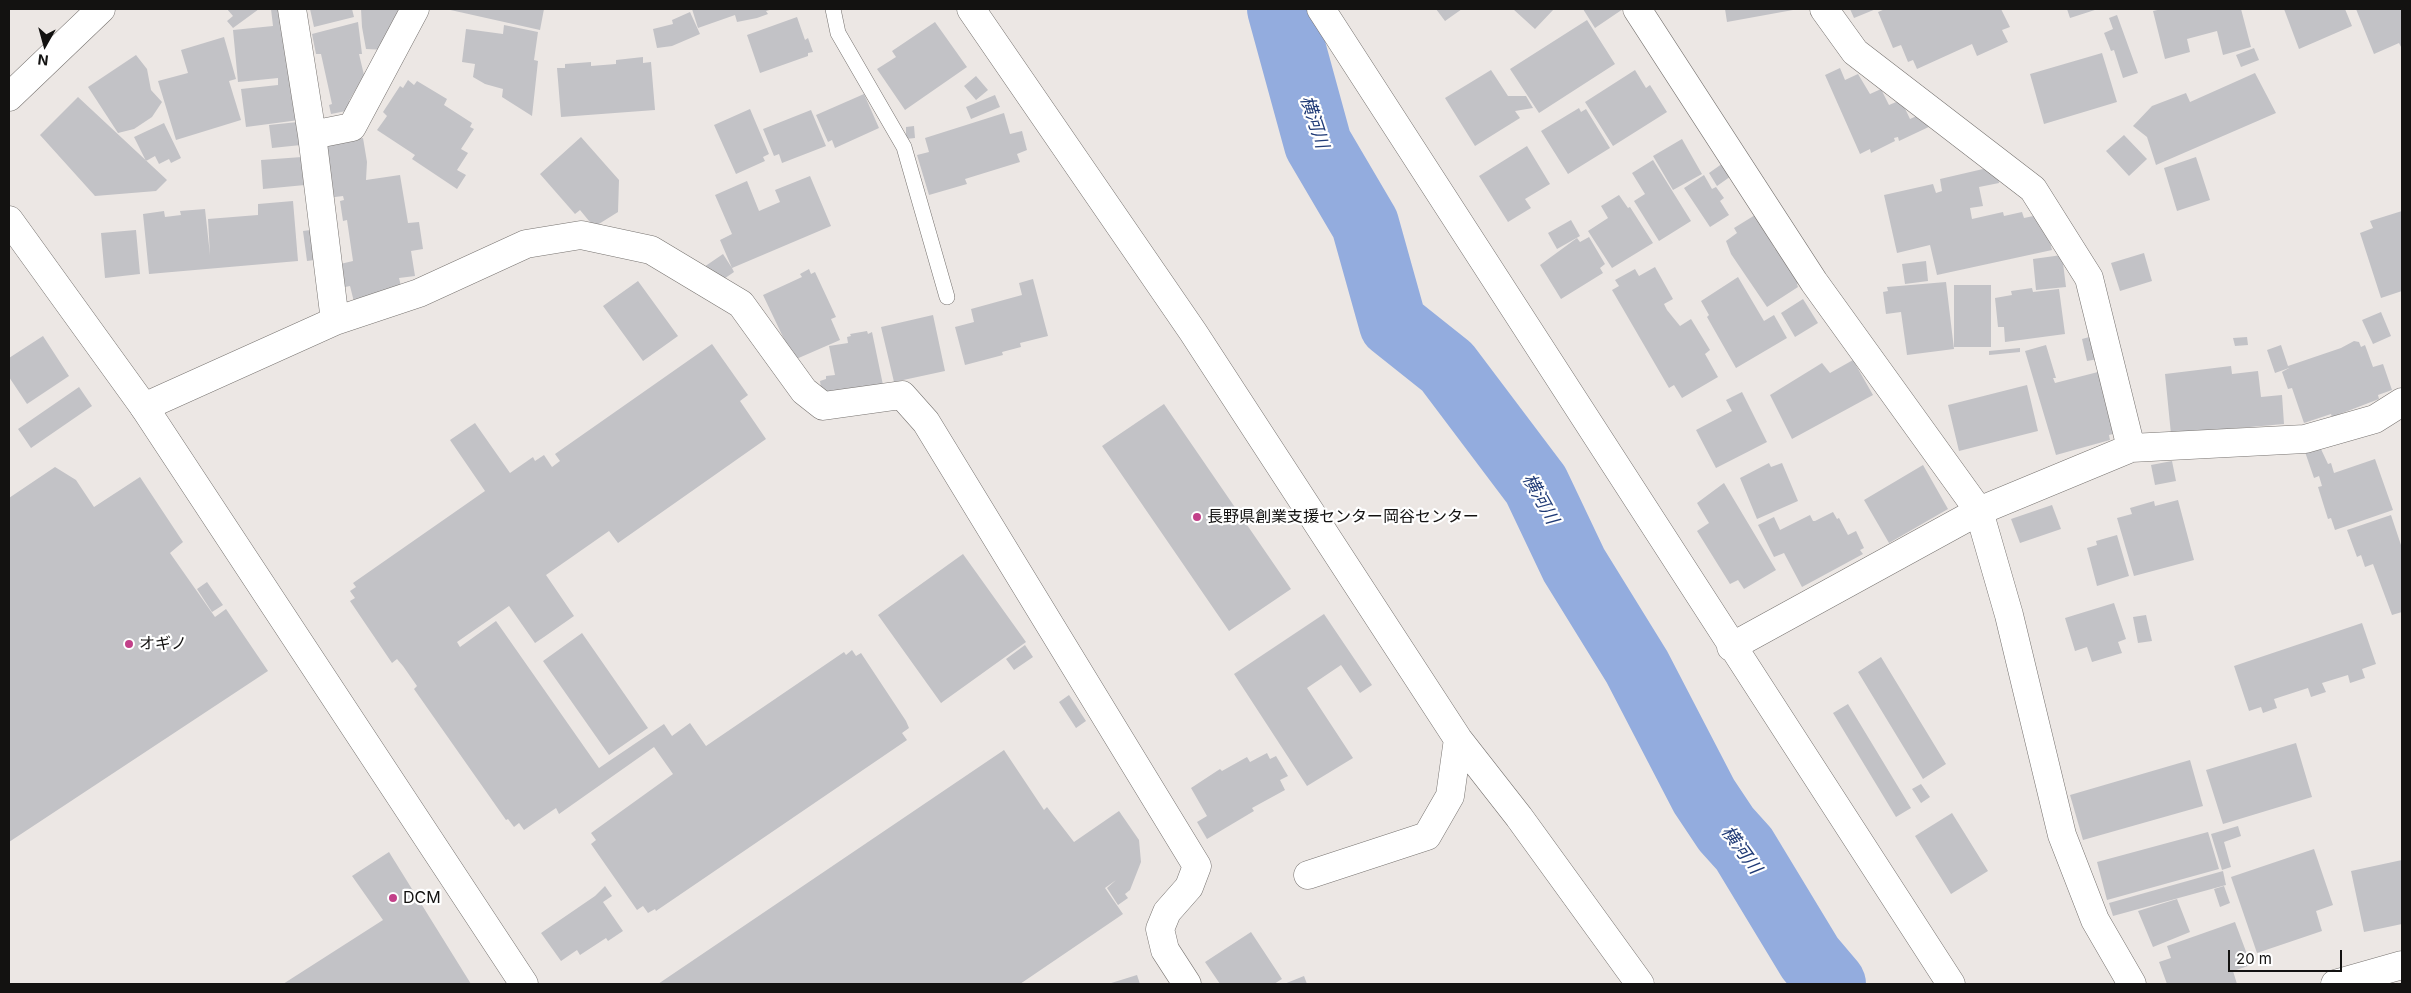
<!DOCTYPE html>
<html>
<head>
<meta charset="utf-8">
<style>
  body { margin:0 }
  #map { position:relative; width:2411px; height:993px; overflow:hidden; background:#ece7e4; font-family:Inter,sans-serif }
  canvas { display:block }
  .frame { position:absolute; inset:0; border:10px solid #131211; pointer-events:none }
  .north { position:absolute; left:20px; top:20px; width:50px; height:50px; -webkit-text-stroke:4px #fff; paint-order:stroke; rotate:187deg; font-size:14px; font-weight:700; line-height:20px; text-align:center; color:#131211 }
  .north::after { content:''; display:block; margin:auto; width:18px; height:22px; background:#131211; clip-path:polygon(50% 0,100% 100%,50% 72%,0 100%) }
  .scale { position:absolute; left:2228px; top:950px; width:114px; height:22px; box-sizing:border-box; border:2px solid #131211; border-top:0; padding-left:6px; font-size:15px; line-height:18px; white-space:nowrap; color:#131211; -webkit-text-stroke:4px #fff; paint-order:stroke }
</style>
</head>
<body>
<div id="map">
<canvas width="2411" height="993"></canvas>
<div class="frame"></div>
<div class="north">N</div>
<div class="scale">20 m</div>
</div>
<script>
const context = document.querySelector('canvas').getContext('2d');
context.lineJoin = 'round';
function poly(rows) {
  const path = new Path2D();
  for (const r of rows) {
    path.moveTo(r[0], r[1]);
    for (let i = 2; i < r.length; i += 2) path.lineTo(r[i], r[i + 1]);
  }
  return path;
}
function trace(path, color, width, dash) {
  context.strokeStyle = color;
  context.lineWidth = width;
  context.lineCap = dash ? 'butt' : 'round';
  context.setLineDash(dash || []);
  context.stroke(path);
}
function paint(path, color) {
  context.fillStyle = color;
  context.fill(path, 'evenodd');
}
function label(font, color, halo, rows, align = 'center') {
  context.font = font + ' Inter,"Noto Sans JP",sans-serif';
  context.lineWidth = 4.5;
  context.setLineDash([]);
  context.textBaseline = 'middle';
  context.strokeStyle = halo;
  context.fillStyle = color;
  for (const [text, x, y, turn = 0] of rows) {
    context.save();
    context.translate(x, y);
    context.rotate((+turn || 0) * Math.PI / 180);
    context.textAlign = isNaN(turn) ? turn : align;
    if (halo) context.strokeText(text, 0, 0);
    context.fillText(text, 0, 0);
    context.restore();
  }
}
const river = poly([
  [1281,9,1318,144,1365,224,1393,324,1447,367,1536,485,1574,565,1637,667,1704,796,1726,829,1744,849,1810,958,1832,984]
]);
const building = poly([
  [227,9,259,9,233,28,227,21,233,16],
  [271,9,295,9,299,120,246,127,241,89,278,85,278,78,238,82,233,30,273,26],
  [310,9,352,9,354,17,314,27],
  [361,9,405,9,387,50,366,49,362,27],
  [446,9,544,9,540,30],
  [692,9,773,9,766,11,768,14,757,18,737,22,735,15,698,28],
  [1436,9,1462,9,1445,21],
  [1513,9,1554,9,1535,29],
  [1583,9,1623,9,1595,28],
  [1725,9,1792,9,1793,10,1727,22],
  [1850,9,1876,9,1854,18],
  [1885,9,2001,9,2010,27,2002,30,2008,42,1977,56,1972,44,1917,69,1913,60,1908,62,1901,45,1893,48,1878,12],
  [2067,9,2098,9,2070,18],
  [2162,9,2241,9,2251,47,2223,55,2217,31,2187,39,2190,52,2165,59,2153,11],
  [2284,9,2345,9,2352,26,2299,49],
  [2356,9,2402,9,2402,47,2401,47,2399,43,2374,54],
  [690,12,700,34,672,46,657,48,653,29,673,24,672,20],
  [2117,15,2138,73,2123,78,2114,50,2111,51,2104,33,2113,29,2109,18],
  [797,17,805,40,808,38,813,52,808,53,808,56,760,73,747,35],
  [1587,20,1615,64,1539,113,1510,69],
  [358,22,362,54,359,54,364,75,349,101,351,110,331,114,329,105,332,104,321,54,316,54,312,34],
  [935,22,967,67,905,110,877,69,896,57,892,51],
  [504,25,538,32,534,60,538,61,532,116,502,97,503,89,485,84,473,77,475,64,462,62,466,29,503,34],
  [224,37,236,79,229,81,241,120,176,140,158,81,188,73,181,50],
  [2254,48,2259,60,2241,67,2236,55],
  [2102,53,2117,102,2044,124,2030,74],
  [136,55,147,69,151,90,162,102,152,117,134,129,118,133,88,87],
  [643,57,643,63,651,62,655,110,561,117,557,68,565,68,565,64,591,62,591,66,616,64,616,60],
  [1840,68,1845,80,1858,74,1870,94,1881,89,1889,105,1901,100,1910,119,1919,115,1935,124,1899,141,1898,137,1894,138,1895,141,1871,153,1870,149,1860,154,1825,75],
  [1491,70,1508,96,1526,96,1533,108,1515,111,1520,118,1475,146,1445,98],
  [1635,70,1646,88,1650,85,1667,112,1613,146,1585,102],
  [2255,73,2276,113,2156,165,2147,137,2133,126,2152,106,2186,93,2190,102],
  [976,76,988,90,976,100,964,86],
  [408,80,414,85,417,81,447,99,444,105,472,123,470,127,474,129,461,149,468,153,457,170,466,175,457,189,412,159,415,155,377,130,387,116,383,112,400,86,403,88],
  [864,94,879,128,835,148,832,140,828,142,816,115],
  [995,95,1000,107,971,119,966,107],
  [78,97,167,180,156,191,95,196,40,135],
  [1579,108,1581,112,1586,109,1610,148,1568,174,1541,131],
  [750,109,769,154,763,157,765,161,736,174,714,125],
  [811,110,826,146,782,163,779,154,774,156,763,129],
  [1004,113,1010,134,1022,131,1027,150,1017,154,1020,162,965,179,967,184,929,195,917,155,929,152,925,138],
  [298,122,301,145,272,148,269,125],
  [164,123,181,158,171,163,169,159,159,164,155,156,146,161,134,137],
  [914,126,915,138,906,139,906,127],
  [2124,135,2147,159,2129,176,2106,151],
  [581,137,619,180,618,212,594,227,580,210,575,214,540,174],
  [363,138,367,162,366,180,400,175,408,223,419,222,423,249,411,251,415,276,399,278,404,298,356,310,350,286,340,288,336,265,353,261,347,220,343,221,340,201,344,200,343,196,327,198,319,145],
  [1682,139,1702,174,1673,190,1653,156],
  [1527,146,1550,184,1525,199,1531,208,1508,222,1479,176],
  [302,157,305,185,263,189,261,160],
  [2196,157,2210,200,2177,211,2164,168],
  [1653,160,1691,221,1659,241,1634,201,1645,194,1632,173],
  [1726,161,1734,174,1717,186,1709,173],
  [1996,166,1999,183,1979,187,1983,206,1970,208,1972,219,2003,212,2004,216,2022,212,2024,218,2043,214,2052,250,1937,275,1930,245,1897,253,1884,195,1933,184,1936,193,1942,191,1940,179],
  [1704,175,1712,189,1716,187,1724,198,1720,201,1729,215,1710,227,1684,188],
  [810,176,831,226,732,268,734,272,715,285,704,267,723,254,732,268,720,240,732,234,715,195,747,181,759,211,780,202,775,190],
  [1619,195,1628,208,1630,207,1653,243,1612,268,1588,231,1608,218,1601,206],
  [293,201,298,261,149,274,143,214,164,211,165,217,181,215,180,211,205,209,210,255,208,219,258,215,258,204],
  [2402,211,2402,291,2381,298,2360,233,2373,228,2370,221],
  [1760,212,1774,235,1769,238,1775,249,1778,247,1803,279,1797,284,1798,287,1767,307,1731,254,1726,241,1737,233,1734,228],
  [1571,220,1580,236,1557,249,1548,233],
  [318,229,322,259,307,261,303,231],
  [136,230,140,274,105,278,101,233],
  [1589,237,1605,264,1600,268,1603,273,1561,299,1540,265,1577,238,1580,242],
  [2144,253,2152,281,2120,291,2111,263],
  [2062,255,2066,287,2036,290,2033,259],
  [1926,261,1928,281,1905,284,1902,264],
  [1655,267,1673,299,1664,304,1667,310,1680,326,1691,319,1710,350,1705,354,1718,377,1682,398,1674,385,1669,388,1612,290,1619,286,1615,280,1635,269,1639,276],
  [809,269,811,274,815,272,836,317,831,319,840,340,794,360,763,295,802,277,800,274],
  [1738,277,1764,321,1774,315,1787,338,1736,368,1707,317,1709,315,1701,301],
  [1033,279,1048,336,1020,343,1021,347,1002,352,1003,355,965,365,955,327,974,322,971,309,1022,295,1019,283],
  [638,281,678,336,643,361,603,306],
  [1946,282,1954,349,1907,355,1901,312,1886,314,1883,292,1888,291,1887,287],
  [1954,285,1991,285,1991,347,1954,347],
  [2032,288,2033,292,2059,289,2065,334,2005,342,2004,327,1998,327,1995,298,2012,295,2011,291],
  [1803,299,1818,323,1795,337,1781,313],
  [2381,312,2391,336,2373,344,2362,320],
  [933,315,945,371,894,382,881,327],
  [867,331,868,334,872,332,883,385,822,394,820,381,826,379,826,376,835,375,829,346,848,343,847,337,851,336,850,334],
  [43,336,69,376,27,404,9,377,9,358],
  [2093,336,2098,359,2087,361,2082,339],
  [2247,337,2248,345,2235,346,2233,338],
  [2354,341,2359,342,2361,347,2365,345,2373,367,2383,364,2392,390,2378,395,2379,399,2332,417,2331,414,2304,423,2292,388,2288,389,2282,372,2289,368,2275,373,2267,350,2281,345,2288,366,2341,348],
  [712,344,748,395,740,401,766,439,618,543,609,531,546,575,574,616,544,637,535,643,509,606,457,642,460,647,496,621,599,768,664,724,672,736,690,723,706,746,844,652,846,655,852,650,856,656,861,653,906,721,909,728,902,733,907,740,656,911,655,909,648,913,643,906,637,910,591,844,596,840,591,833,673,774,654,747,559,814,556,808,524,830,519,823,514,827,508,819,506,820,414,689,417,686,403,666,397,659,392,663,350,601,355,598,350,591,356,587,353,583,485,491,450,440,475,423,510,473,533,457,535,461,544,455,552,467,560,461,555,454],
  [2046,345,2056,378,2053,378,2055,383,2098,372,2121,432,2109,435,2110,440,2056,455,2025,351],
  [2020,348,2020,352,1989,355,1989,351],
  [1853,360,1873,395,1792,439,1770,395,1822,363,1830,373],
  [2231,366,2232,374,2258,371,2261,397,2282,395,2284,424,2171,434,2165,374],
  [2027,385,2038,431,1959,451,1948,405],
  [79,387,92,406,31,448,18,429],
  [1742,392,1767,442,1716,468,1696,430,1732,411,1726,400],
  [1164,404,1291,589,1229,631,1102,446],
  [2320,447,2328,464,2331,463,2334,473,2375,459,2393,510,2335,530,2331,518,2328,519,2318,487,2322,486,2319,476,2314,478,2304,449],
  [2172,461,2176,481,2155,485,2151,465],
  [1769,463,1771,467,1782,463,1798,501,1757,519,1740,478],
  [1923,465,1948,509,1889,543,1864,500],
  [55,467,76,480,94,507,140,477,183,542,170,553,215,617,226,609,268,671,9,842,9,498],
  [1724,483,1776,570,1744,589,1738,580,1730,584,1697,531,1709,523,1697,503],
  [2178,500,2194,560,2134,576,2117,518,2132,514,2130,508,2154,501,2155,506],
  [2052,505,2061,529,2020,543,2011,519],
  [1833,512,1837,519,1839,518,1848,535,1856,531,1864,548,1860,550,1863,554,1802,587,1784,553,1774,557,1758,525,1774,517,1780,530,1810,515,1813,521,1815,521],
  [2391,515,2402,548,2402,612,2392,615,2373,564,2365,567,2361,555,2357,557,2347,530],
  [2117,535,2129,576,2097,586,2087,548,2097,545,2096,541],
  [963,554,1026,642,941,703,878,615],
  [207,582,223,605,212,612,197,589],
  [2114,603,2126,639,2118,642,2122,653,2092,662,2087,647,2075,651,2065,618],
  [1324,614,1372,685,1360,693,1341,665,1307,688,1353,758,1307,786,1234,674],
  [2146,615,2152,641,2138,643,2133,617],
  [2362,623,2376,664,2362,669,2365,678,2350,683,2348,675,2322,683,2326,692,2311,697,2308,688,2274,699,2277,708,2263,713,2261,707,2249,711,2234,666],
  [582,633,648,728,609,755,543,661],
  [1025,645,1033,657,1014,670,1006,659],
  [1881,657,1946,764,1923,779,1858,672],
  [1069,695,1086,721,1076,728,1059,702],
  [1848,704,1911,808,1896,817,1833,713],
  [2296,743,2312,797,2223,824,2206,770],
  [1004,750,1044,810,1047,807,1074,842,1119,811,1139,840,1141,862,1130,890,1125,894,1128,898,1118,905,1107,888,1116,880,1105,888,1123,914,1020,984,658,984],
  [1267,753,1270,759,1276,756,1288,776,1280,780,1285,790,1252,808,1254,811,1207,839,1197,822,1207,816,1191,788,1220,769,1222,771,1247,757,1250,762],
  [2190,760,2203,806,2083,840,2070,795],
  [1921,784,1930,797,1921,803,1912,789],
  [1952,813,1988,871,1951,894,1915,836],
  [2238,826,2241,836,2224,842,2231,867,2222,870,2211,834],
  [2208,832,2219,869,2107,900,2097,862],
  [2314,849,2333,905,2316,911,2322,931,2257,953,2231,877],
  [389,852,471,984,283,984,383,920,352,876],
  [2402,860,2402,924,2364,932,2351,871],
  [2223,871,2226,885,2113,916,2109,903],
  [605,886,612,896,603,902,623,931,608,941,606,938,580,955,577,950,561,961,541,933,595,896],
  [2224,886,2230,903,2220,907,2214,889],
  [2177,899,2190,932,2153,947,2138,911],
  [2235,922,2251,965,2233,971,2237,984,2167,984,2159,962,2171,958,2167,946],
  [1251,932,1282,979,1274,984,1220,984,1205,962],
  [1137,975,1140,984,1108,984],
  [1304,976,1307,984,1284,984]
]);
const service = poly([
  [833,9,838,33,904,147,947,297]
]);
const minor = poly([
  [292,9,312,135],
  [971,9,1193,332,1458,739,1519,817,1640,984],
  [1321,9,1951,984],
  [1637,9,1814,282,1979,511,2009,615,2062,835,2095,920,2132,984],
  [1824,9,1855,52,2033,189,2089,278,2131,448],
  [335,321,312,135,352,127,415,9],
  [144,407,335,321,419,293,526,244,581,235,651,250,741,304,804,391,823,406,902,395,926,422,1197,866,1189,887,1167,912,1160,929,1165,950,1187,984],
  [1731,647,1979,511,2131,448,2305,439,2375,419,2402,402],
  [1308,875,1427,836,1450,796,1458,739],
  [2335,984,2402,965]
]);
const tertiary = poly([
  [9,220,144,407,524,984]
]);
const primary = poly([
  [9,97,101,9]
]);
const markers = [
  [1197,517,5,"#c24089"],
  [129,644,5,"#c24089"],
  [393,898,5,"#c24089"]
];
const poiNames = [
  ["長野県創業支援センター岡谷センター",1207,517],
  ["オギノ",139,644],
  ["DCM",403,898]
];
const waterNames = [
  ["横河川",1314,122,72],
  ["横河川",1540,499,61],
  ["横河川",1741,850,54]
];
trace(river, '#93acde', 68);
paint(building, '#c2c2c6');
trace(service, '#777370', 16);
trace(minor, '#777370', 29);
trace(tertiary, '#777370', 29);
trace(primary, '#777370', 29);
trace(service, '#fff', 15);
trace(minor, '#fff', 28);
trace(tertiary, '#fff', 28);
trace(primary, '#fff', 28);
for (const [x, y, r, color] of markers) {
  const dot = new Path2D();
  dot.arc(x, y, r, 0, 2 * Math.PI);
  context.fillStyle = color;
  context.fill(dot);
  trace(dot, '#fff', 2);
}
label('16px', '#131211', '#fff', poiNames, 'left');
label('italic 18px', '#1f3a76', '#fff', waterNames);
</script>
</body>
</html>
